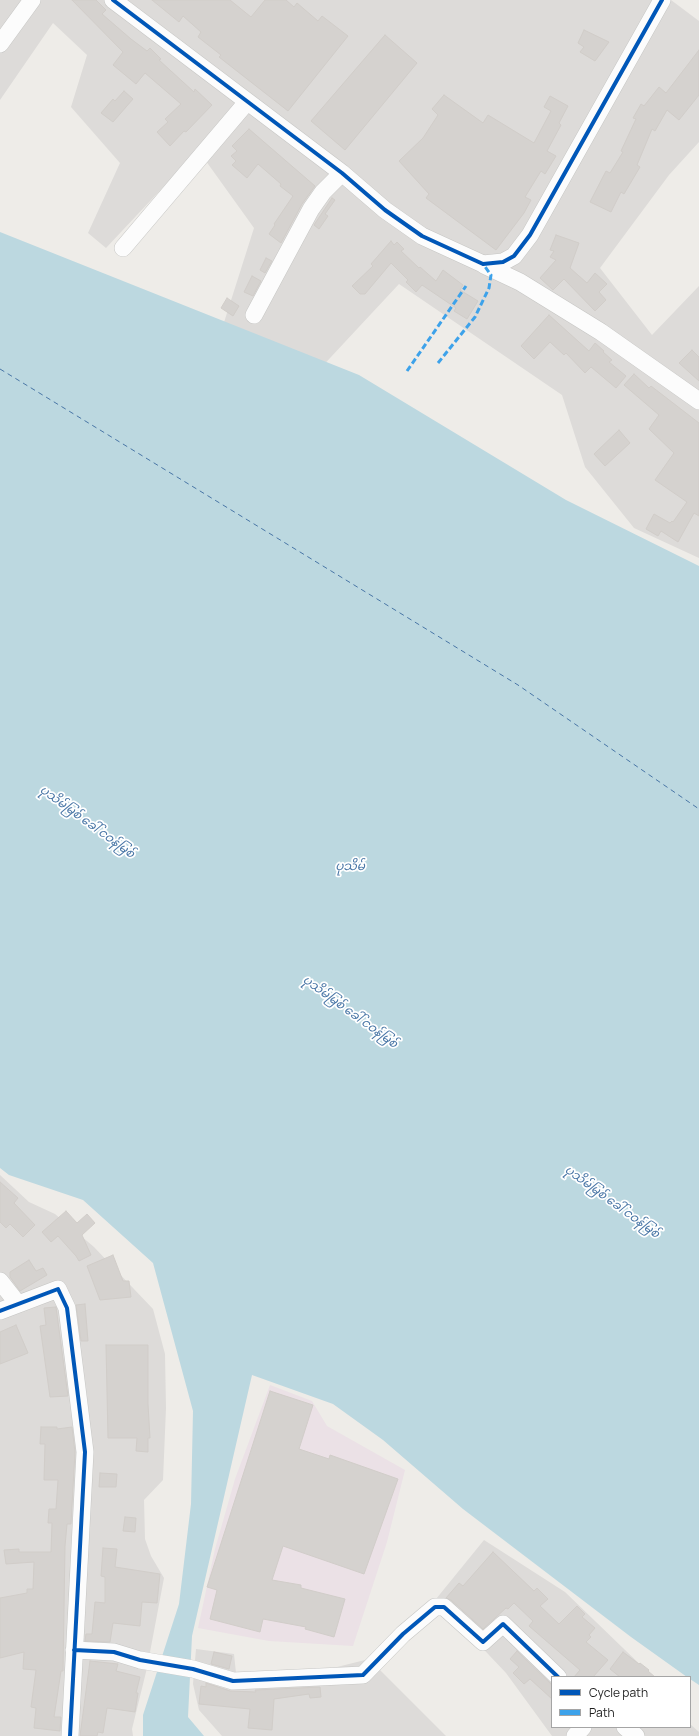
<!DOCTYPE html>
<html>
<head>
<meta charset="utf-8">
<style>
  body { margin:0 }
  #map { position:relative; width:699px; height:1736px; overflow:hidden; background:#eeece8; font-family:Manrope,sans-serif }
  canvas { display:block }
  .legend { position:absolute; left:551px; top:1676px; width:140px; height:52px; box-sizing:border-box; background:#fff; border:1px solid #a5a5a5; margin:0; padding:5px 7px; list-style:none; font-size:12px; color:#1f1f1f }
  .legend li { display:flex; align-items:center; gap:8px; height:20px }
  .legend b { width:20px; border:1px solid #a5a5a5 }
</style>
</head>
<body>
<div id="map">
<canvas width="699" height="1736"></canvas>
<ul class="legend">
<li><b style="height:5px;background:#0057b8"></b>Cycle path</li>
<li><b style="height:5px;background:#3da2ea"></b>Path</li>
</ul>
</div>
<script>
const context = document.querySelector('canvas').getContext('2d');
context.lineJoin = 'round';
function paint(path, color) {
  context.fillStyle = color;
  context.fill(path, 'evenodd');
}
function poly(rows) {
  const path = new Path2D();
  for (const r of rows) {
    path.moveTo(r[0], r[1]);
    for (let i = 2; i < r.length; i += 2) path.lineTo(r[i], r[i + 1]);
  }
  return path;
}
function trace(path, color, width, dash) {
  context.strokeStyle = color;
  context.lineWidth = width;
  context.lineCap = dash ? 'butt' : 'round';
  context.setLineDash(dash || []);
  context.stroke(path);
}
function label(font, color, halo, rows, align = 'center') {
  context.font = font + ' Manrope,"Noto Sans Myanmar",sans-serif';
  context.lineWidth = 3.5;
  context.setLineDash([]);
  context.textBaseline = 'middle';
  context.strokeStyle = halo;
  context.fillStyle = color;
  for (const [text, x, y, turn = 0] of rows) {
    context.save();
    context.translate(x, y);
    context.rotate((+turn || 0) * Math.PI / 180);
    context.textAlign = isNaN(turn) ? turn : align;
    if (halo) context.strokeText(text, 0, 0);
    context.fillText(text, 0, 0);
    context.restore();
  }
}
const residential = poly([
  [0,0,671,0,699,21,699,142,669,175,600,268,652,335,699,286,699,558,634,528,585,467,562,395,399,284,317,372,220,335,254,228,198,150,106,248,88,233,120,163,71,107,87,55,53,23,0,100],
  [0,1175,29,1202,55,1214,94,1247,153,1309,165,1354,166,1408,163,1480,144,1500,145,1539,151,1556,164,1578,147,1668,132,1729,133,1736,0,1736],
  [484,1540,565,1592,653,1677,552,1677,552,1727,690,1727,690,1724,699,1732,699,1736,552,1736,506,1673,436,1599],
  [196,1649,234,1654,236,1673,333,1668,369,1659,446,1736,222,1736,199,1710,193,1684]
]);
const industrial = poly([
  [270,1385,312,1401,327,1426,405,1470,387,1542,353,1646,269,1641,198,1628,215,1549,235,1479]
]);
const water = poly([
  [0,232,359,375,566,500,699,566,699,1685,690,1679,690,1677,687,1677,631,1637,463,1509,383,1440,333,1404,252,1375,192,1636,188,1717,204,1736,143,1736,143,1715,179,1604,191,1504,193,1411,153,1263,83,1200,9,1175,0,1168]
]);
const ferry = poly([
  [0,369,518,685,699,809]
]);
const building = poly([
  [72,0,96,0,106,10,102,14,131,39,147,51,150,48,161,59,159,60,194,92,195,89,212,105,186,132,184,131,170,146,157,132,168,122,165,119,181,104,145,73,136,84,113,65,123,52,72,0],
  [152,0,230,0,251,17,265,0,286,0,294,7,297,3,318,21,322,16,348,36,288,111,219,57,221,55,198,37,201,32,183,16,179,22,152,0],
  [584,30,609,42,595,61,580,52,584,47,578,43,584,30],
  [385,35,417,63,345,150,311,121,385,35],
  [699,50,699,95,679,120,667,110,655,131,652,129,637,165,640,167,624,194,621,192,611,212,590,202,606,171,610,173,623,152,621,151,636,119,633,118,641,104,644,106,659,87,666,93,699,50],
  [124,91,133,99,113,122,101,113,113,99,115,101,124,91],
  [444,95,483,123,488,115,534,143,551,111,544,107,550,96,568,106,559,123,561,125,547,151,556,156,545,174,541,171,525,197,531,200,524,213,496,250,426,198,429,194,399,161,423,138,438,115,432,109,444,95],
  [249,129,315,186,302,204,281,243,269,234,275,225,274,224,293,196,280,186,281,184,258,164,247,178,232,165,236,161,231,156,237,151,232,146,249,129],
  [332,198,335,200,325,214,328,216,319,229,314,225,332,198],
  [556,235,579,243,570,268,587,283,595,273,607,284,599,292,606,300,595,311,564,279,553,290,540,278,556,260,550,257,554,251,550,250,556,235],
  [391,241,394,245,397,242,404,249,401,251,419,268,420,267,436,281,443,270,463,285,460,290,478,301,467,319,454,311,456,308,422,285,416,292,406,282,408,280,391,263,365,294,360,294,352,286,373,266,371,264,391,241],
  [266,258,272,261,265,273,260,270,266,258],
  [252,276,261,281,253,296,244,292,252,276],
  [227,298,239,306,233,316,221,308,227,298],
  [549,315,589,351,595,343,604,351,603,352,612,360,609,362,626,376,616,388,591,367,585,373,566,353,564,355,550,342,534,359,521,346,549,315],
  [692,350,699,357,699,381,679,363,692,350],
  [634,374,649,388,651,386,699,423,699,516,694,513,678,542,661,531,658,536,646,529,654,514,670,523,672,521,673,522,687,502,655,480,674,453,649,429,659,415,624,385,634,374],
  [619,430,630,443,605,466,594,454,619,430],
  [0,1182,18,1198,14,1203,35,1225,23,1237,10,1224,6,1228,0,1222,0,1182],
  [66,1211,77,1223,87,1214,95,1223,82,1235,91,1255,79,1261,76,1256,58,1236,51,1242,42,1232,66,1211],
  [113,1255,123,1281,129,1281,131,1297,100,1300,87,1266,113,1255],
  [29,1260,36,1271,43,1268,47,1275,20,1291,10,1277,10,1272,29,1260],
  [85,1304,88,1341,81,1341,76,1305,85,1304],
  [56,1307,68,1396,50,1397,40,1326,46,1325,44,1308,56,1307],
  [16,1325,28,1353,0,1364,0,1332,16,1325],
  [106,1345,148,1345,148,1404,150,1438,148,1438,148,1452,136,1451,137,1438,108,1438,106,1345],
  [270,1391,313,1405,299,1449,329,1459,330,1455,398,1479,364,1574,283,1546,272,1580,301,1585,301,1588,345,1599,334,1637,305,1629,306,1627,263,1619,260,1632,210,1619,217,1590,207,1587,270,1391],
  [41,1427,57,1427,57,1429,72,1427,75,1452,71,1524,67,1524,65,1546,63,1671,61,1671,54,1717,61,1717,60,1731,34,1728,36,1708,31,1707,36,1670,23,1669,24,1652,0,1658,0,1598,27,1593,27,1589,33,1589,34,1562,6,1564,4,1550,19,1549,19,1552,51,1552,52,1523,48,1523,49,1509,56,1509,58,1480,44,1480,45,1444,40,1444,41,1427],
  [100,1473,117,1474,116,1487,99,1487,100,1473],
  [125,1517,136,1518,135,1532,123,1531,125,1517],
  [103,1548,117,1549,115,1567,160,1574,157,1603,142,1602,140,1626,113,1623,110,1642,85,1641,86,1634,92,1634,95,1602,105,1603,105,1577,101,1576,103,1548],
  [493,1552,534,1591,537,1588,548,1599,540,1606,559,1624,577,1606,585,1614,582,1617,595,1628,589,1635,591,1637,586,1642,608,1660,593,1677,574,1677,580,1670,529,1626,533,1621,514,1603,508,1609,506,1608,483,1629,451,1600,446,1598,459,1583,463,1586,493,1552],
  [517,1651,552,1685,552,1699,530,1679,524,1684,513,1673,519,1667,510,1659,517,1651],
  [214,1652,232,1656,229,1669,211,1664,214,1652],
  [623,1652,639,1664,640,1663,649,1670,648,1671,655,1677,620,1677,610,1669,623,1652],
  [90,1661,118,1664,116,1671,140,1677,136,1693,138,1693,135,1712,107,1708,103,1733,98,1732,97,1736,80,1736,90,1661],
  [206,1683,230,1691,256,1692,255,1690,320,1687,321,1697,310,1698,309,1694,274,1699,272,1730,248,1728,250,1709,199,1704,201,1686,206,1687,206,1683]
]);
const minor = poly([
  [113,0,342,173,385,210,422,236,483,264,503,262,514,256,530,235,662,0],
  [0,44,32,0],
  [123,248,247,102],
  [484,265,520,282,601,332,699,401],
  [254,315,311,209,323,192,342,173],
  [0,1281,18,1304],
  [0,1311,58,1289,67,1308,85,1452,70,1736],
  [74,1650,114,1652,140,1660,193,1669,233,1681,363,1675,403,1634,435,1607,444,1607,483,1642,503,1624,558,1677],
  [625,1727,636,1736],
  [575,1736,583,1727]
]);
const quiet = poly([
  [438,363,475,317,489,288,491,275,483,264],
  [407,371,466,286]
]);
const cycleway = poly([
  [113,0,342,173,385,210,422,236,483,264,503,262,514,256,530,235,662,0],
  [0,1311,58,1289,67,1308,85,1452,70,1736],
  [74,1650,114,1652,140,1660,193,1669,233,1681,363,1675,403,1634,435,1607,444,1607,483,1642,503,1624,558,1677]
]);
const waterNames = [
  ["ပုသိမ်မြစ် ခေါ် ငဝန်မြစ်",87,822,36],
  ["ပုသိမ်",350,867],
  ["ပုသိမ်မြစ် ခေါ် ငဝန်မြစ်",350,1012,36],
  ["ပုသိမ်မြစ် ခေါ် ငဝန်မြစ်",612,1202,36]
];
paint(residential, '#dddbd9');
paint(industrial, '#ebe1e6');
paint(water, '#bcd8e0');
trace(ferry, '#4976a6', 1, [5, 4]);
paint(building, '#d5d2cf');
trace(building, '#d1cdc9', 1);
trace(minor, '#c6c6c4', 18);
trace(minor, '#fcfcfc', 17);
trace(quiet, '#3da2ea', 3, [6, 3]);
trace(cycleway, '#0057b8', 4);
label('italic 12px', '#4976a6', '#fff', waterNames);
</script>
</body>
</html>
